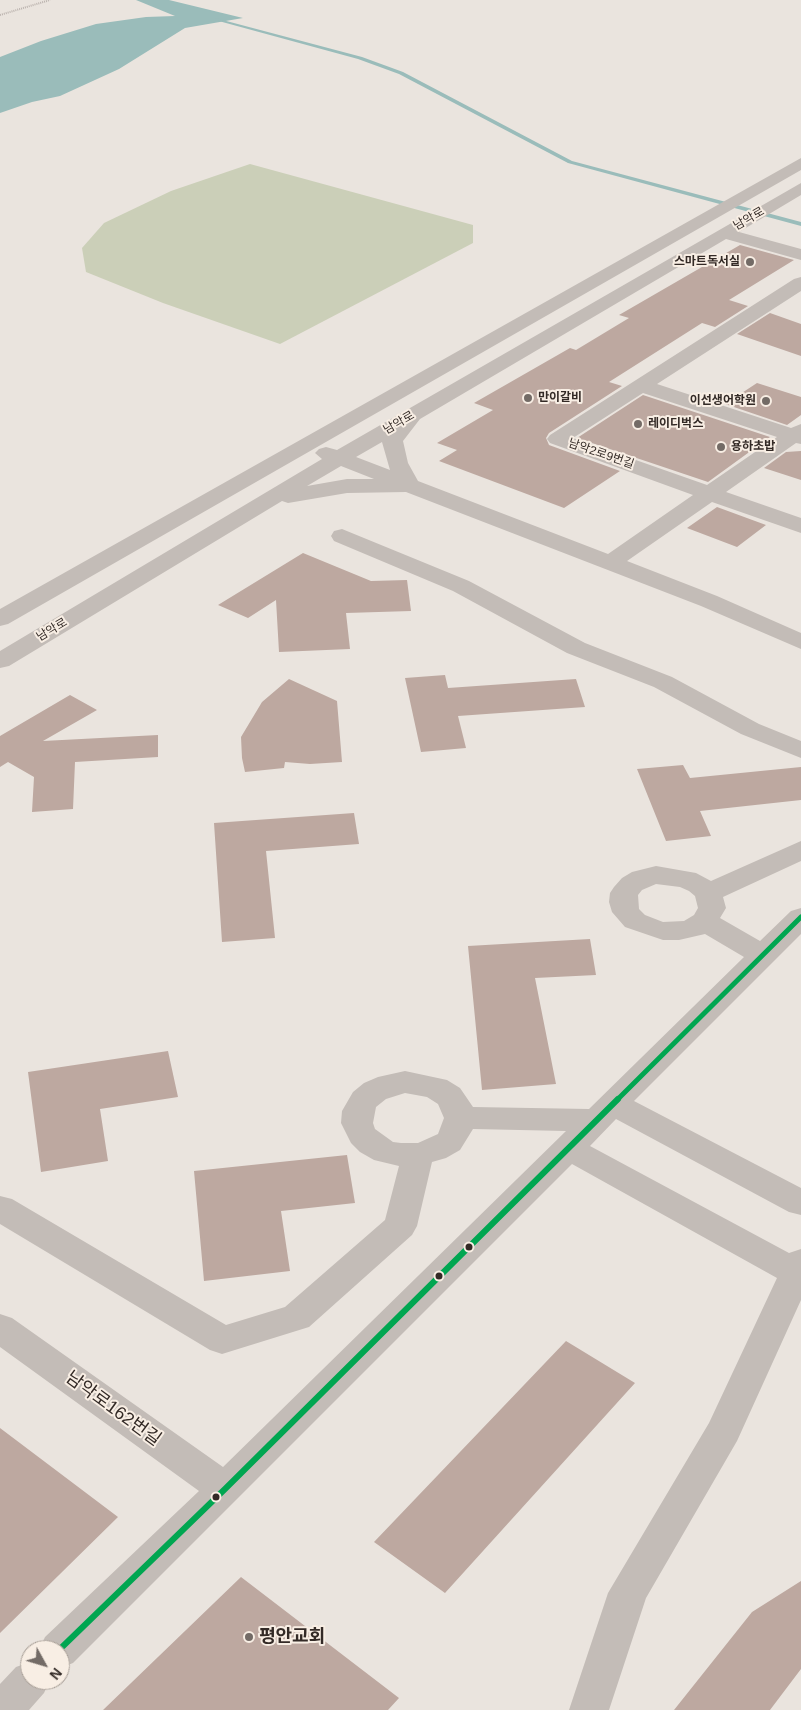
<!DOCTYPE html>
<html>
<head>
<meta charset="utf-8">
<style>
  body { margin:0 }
  #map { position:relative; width:801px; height:1710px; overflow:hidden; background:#eae4de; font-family:Helvetica,sans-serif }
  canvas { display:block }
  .north { position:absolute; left:20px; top:1640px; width:50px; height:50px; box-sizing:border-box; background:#f8eee4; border:1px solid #a9a098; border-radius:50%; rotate:129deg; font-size:14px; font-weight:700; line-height:20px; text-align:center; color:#332a26 }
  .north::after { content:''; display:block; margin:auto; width:18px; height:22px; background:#736b66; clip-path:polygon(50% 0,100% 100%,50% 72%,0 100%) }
</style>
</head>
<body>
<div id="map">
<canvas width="801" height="1710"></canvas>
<div class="north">N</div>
</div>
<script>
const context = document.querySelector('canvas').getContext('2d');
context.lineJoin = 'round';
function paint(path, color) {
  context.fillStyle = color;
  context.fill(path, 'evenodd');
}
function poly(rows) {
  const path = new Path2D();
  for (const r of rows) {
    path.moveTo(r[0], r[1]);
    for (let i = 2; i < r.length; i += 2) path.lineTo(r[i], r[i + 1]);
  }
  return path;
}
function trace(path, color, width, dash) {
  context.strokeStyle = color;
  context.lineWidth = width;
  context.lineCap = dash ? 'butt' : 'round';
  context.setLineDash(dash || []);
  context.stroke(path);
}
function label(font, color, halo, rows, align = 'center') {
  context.font = font + ' Helvetica,"Noto Sans KR",sans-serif';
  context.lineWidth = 4;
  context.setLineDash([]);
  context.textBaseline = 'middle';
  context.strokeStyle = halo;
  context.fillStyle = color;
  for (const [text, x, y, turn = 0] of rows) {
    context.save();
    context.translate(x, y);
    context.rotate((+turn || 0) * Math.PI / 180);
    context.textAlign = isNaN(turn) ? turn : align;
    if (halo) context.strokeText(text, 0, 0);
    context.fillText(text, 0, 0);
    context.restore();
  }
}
const green = poly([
  [250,164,473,225,473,243,280,344,163,303,86,272,82,248,104,223,171,191]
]);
const water = poly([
  [136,0,169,0,243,18,185,28,119,69,60,96,32,102,0,113,0,57,41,41,96,24,146,17,175,16]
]);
const stream = poly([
  [215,18,362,57,403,72,572,161,801,222,801,226,568,163,399,74,358,59,215,20,215,18]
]);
const building = poly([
  [740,245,794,260,729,300,748,306,715,327,702,323,609,382,622,386,549,433,546,438,549,445,620,471,564,508,439,461,457,450,437,443,493,410,474,403,570,348,576,350,629,318,619,315],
  [770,313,801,324,801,356,737,334],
  [757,383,801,397,801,415,787,425,725,404],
  [643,395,770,437,708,482,577,438],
  [801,451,801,480,764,468,786,452],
  [717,507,766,525,737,547,687,528],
  [303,553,371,581,407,580,411,611,346,613,350,649,279,652,276,600,248,618,218,605],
  [445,675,448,688,576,679,585,707,458,716,466,748,421,752,405,678],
  [289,679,337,701,342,762,310,764,285,762,284,768,245,772,242,758,241,737,262,702],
  [70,695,97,710,43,741,158,735,158,757,75,762,73,809,32,812,34,777,8,762,0,767,0,736],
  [683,765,690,778,801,767,801,800,700,811,711,836,666,841,637,769],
  [354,813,359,844,266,851,275,938,222,942,214,823],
  [590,939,596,975,535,978,556,1084,482,1090,468,946],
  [168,1051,178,1097,100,1109,108,1161,41,1172,28,1072],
  [347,1155,355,1203,281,1211,290,1271,204,1281,194,1171],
  [566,1341,635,1383,445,1593,374,1542],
  [0,1428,118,1517,0,1633],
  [241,1577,399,1698,388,1710,103,1710],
  [801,1581,801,1669,770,1710,674,1710,752,1612]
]);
const path = poly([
  [0,15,50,0]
]);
const minor = poly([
  [801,158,801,170,8,624,0,626,0,609,801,158],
  [801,183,801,195,739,232,801,249,801,260,726,239,420,419,403,441,408,463,418,481,608,554,693,495,550,443,547,439,550,435,794,279,801,277,801,291,657,384,791,428,801,424,801,444,796,443,726,492,801,518,801,533,712,502,627,561,717,596,801,633,801,649,701,606,406,492,347,493,288,503,282,501,9,666,0,668,0,651,322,459,315,453,319,449,326,447,337,450,801,183],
  [643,393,777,437,707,485,573,438,643,393],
  [382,442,390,470,356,457,382,442],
  [341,466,374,479,347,479,307,486,341,466],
  [342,529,469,581,585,643,672,677,759,724,801,741,801,758,741,734,654,687,567,653,453,591,334,541,331,536,334,531,342,529],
  [801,841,801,861,723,897,726,908,720,918,760,941,791,911,801,908,801,934,634,1101,801,1188,801,1215,789,1212,616,1119,590,1146,789,1253,801,1249,801,1300,737,1441,646,1598,609,1710,569,1710,608,1593,709,1423,777,1278,572,1164,73,1663,60,1668,60,1650,39,1650,45,1637,199,1491,0,1347,0,1314,12,1318,223,1467,566,1131,473,1129,460,1150,446,1158,432,1162,417,1226,412,1235,309,1327,222,1354,210,1350,0,1224,0,1196,12,1199,226,1325,285,1307,385,1220,399,1166,374,1160,360,1152,351,1143,341,1123,342,1111,353,1092,364,1083,378,1077,405,1071,447,1080,460,1088,473,1107,589,1109,744,957,705,934,679,940,663,940,625,927,612,912,609,902,610,893,614,887,622,878,632,872,656,866,696,873,711,881,801,841],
  [656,884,680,887,689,891,695,896,698,908,694,915,684,921,663,922,645,915,639,909,638,895,642,890,656,884],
  [405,1093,427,1097,438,1104,444,1118,438,1134,418,1143,401,1143,393,1142,375,1129,373,1123,376,1107,386,1099,405,1093],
  [30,1662,30,1680,50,1680,44,1693,29,1710,0,1710,0,1684,16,1667,30,1662]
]);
const bus1Far1 = poly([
  [617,1100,801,917]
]);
const bus1 = poly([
  [59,1650,225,1489,618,1099]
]);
const markers = [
  [750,262,5,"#736b66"],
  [528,398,5,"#736b66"],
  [766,401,5,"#736b66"],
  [638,424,5,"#736b66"],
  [721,447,5,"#736b66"],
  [469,1247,4.5,"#332a26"],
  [439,1276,4.5,"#332a26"],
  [216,1497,4.5,"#332a26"],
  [249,1637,5,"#736b66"]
];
const farStreetnames = [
  ["남악로",749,219,-30],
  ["남악로",399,423,-30],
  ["남악2로9번길",601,454,19],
  ["남악로",52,630,-31]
];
const farPoinames = [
  ["스마트독서실",740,262,"right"],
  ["만이갈비",538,398],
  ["이선생어학원",756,401,"right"],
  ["레이디벅스",648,424],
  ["용하초밥",731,447]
];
const nearStreetnames = [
  ["남악로162번길",113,1409,36]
];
const nearPoinames = [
  ["평안교회",259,1637]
];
paint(green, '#cbcfb8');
paint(water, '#9abcba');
paint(stream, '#9abcba');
paint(building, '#bda8a0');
trace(path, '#bcb4af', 2, [1, 1]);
paint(minor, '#c3bcb7');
trace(bus1Far1, '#00a651', 5);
trace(bus1, '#00a651', 6);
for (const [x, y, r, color] of markers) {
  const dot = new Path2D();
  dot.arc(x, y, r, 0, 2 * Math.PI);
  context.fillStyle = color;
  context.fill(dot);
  trace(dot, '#f8eee4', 2);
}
label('12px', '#332a26', '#f8eee4', farStreetnames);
label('bold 12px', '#332a26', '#f8eee4', farPoinames, 'left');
label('18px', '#332a26', '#f8eee4', nearStreetnames);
label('bold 18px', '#332a26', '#f8eee4', nearPoinames, 'left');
</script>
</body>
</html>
